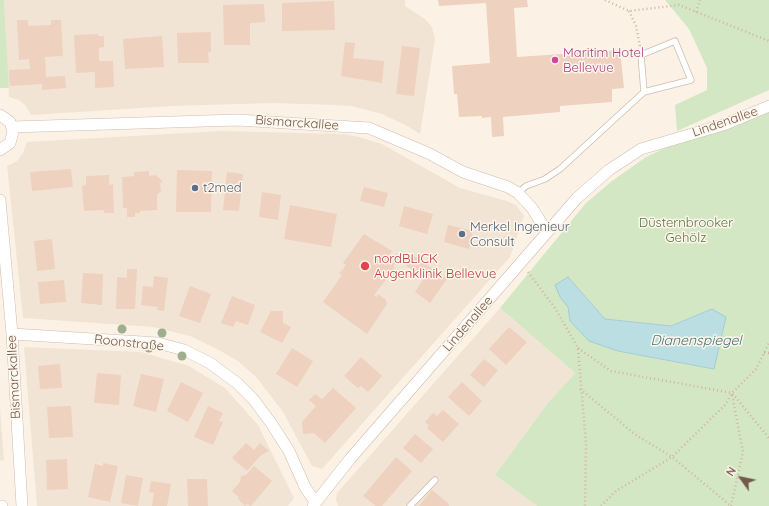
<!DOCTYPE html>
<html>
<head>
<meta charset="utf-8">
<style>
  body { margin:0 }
  #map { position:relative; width:769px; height:506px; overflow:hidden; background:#fbf2e5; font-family:Quicksand,sans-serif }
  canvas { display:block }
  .north { position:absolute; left:721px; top:458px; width:40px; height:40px; -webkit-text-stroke:3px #fef6eb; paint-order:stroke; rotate:303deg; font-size:11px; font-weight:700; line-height:16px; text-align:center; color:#72594c }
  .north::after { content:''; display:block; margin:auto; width:14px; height:18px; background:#72594c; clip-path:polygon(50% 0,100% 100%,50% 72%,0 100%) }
</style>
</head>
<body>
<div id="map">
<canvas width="769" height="506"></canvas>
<div class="north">N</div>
</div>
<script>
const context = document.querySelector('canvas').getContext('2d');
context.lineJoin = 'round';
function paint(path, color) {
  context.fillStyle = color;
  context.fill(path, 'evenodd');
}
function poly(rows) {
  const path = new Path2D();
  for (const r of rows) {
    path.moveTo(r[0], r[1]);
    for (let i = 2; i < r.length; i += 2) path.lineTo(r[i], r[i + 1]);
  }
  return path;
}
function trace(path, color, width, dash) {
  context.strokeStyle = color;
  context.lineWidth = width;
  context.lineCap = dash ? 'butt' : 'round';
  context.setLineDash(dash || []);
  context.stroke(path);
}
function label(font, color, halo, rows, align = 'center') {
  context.font = font + ' Quicksand,sans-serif';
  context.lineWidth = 3;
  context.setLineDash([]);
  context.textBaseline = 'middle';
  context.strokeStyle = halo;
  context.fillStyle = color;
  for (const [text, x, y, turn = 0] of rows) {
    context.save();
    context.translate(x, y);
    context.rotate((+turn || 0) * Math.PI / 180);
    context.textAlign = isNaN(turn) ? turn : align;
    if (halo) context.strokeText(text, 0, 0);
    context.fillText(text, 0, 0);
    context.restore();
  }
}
const residential = poly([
  [4,0,405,0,405,6,425,19,432,27,435,39,420,134,407,126,382,114,351,106,333,105,273,103,173,106,31,115,26,106,19,100,9,97],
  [221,131,343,134,359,137,382,144,460,188,507,201,516,205,524,216,510,257,322,469,312,466,283,412,257,378,238,361,217,349,190,336,153,327,23,318,7,166,17,161,23,153,27,142],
  [500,308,575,373,547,404,495,475,537,506,338,506,336,500,337,493],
  [24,347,141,352,189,366,225,388,258,425,294,498,288,506,37,506],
  [0,407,4,461,0,460]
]);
const green = poly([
  [0,0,4,0,9,88,0,88],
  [665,0,769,0,769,90,677,131,675,105,707,90,707,68,689,29],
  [769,112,769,506,537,506,495,475,547,404,575,373,500,308,586,203,612,181,646,157,678,142,721,130],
  [568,277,605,319,671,326,712,309,714,369,618,351,570,321]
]);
const water = poly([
  [568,277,605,319,671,326,712,309,726,317,714,369,618,351,589,341,570,321,568,307,560,297,555,285,568,277]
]);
const building = poly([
  [438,0,527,0,528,7,514,8,517,57,620,50,624,88,612,89,612,102,560,106,560,112,503,117,504,136,492,137,491,117,482,118,482,116,459,117,457,94,454,94,452,66,490,63,486,3,439,6],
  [334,1,335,30,282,31,282,3],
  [264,4,265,22,250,23,250,45,224,45,223,5],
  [17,20,28,20,28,26,51,25,51,20,61,20,63,56,45,57,46,77,65,76,66,88,42,90,42,84,10,86,9,70,30,69,29,59,19,60],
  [211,32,211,52,208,52,209,63,178,63,177,33],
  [98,34,98,36,104,36,104,47,99,48,99,61,113,61,114,87,95,88,95,72,76,73,74,35],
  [162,36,164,67,125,69,123,39],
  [345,42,355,43,353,58,384,61,382,83,341,76],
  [402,46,420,48,414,96,396,94],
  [71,169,73,187,32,191,30,172],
  [177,170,212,171,211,212,176,212],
  [149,171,149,176,156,175,163,182,160,183,161,191,157,195,157,210,140,211,140,213,135,213,135,217,127,217,127,208,123,208,122,177,134,176,134,172],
  [227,172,243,174,239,211,223,210],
  [109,175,109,185,113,184,114,213,104,213,104,210,84,211,82,186,86,185,86,176],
  [364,187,388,193,384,207,360,201],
  [262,192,281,195,278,220,259,217],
  [290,205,337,214,331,247,284,239],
  [404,206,433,214,427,234,399,226],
  [448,225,473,231,469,249,444,242],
  [364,234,392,251,390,254,394,257,396,253,401,257,404,253,409,256,413,255,447,279,430,303,415,292,424,278,398,260,393,266,395,268,374,295,377,297,378,294,386,300,387,304,367,334,323,302,342,275,339,274,346,265,343,263],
  [52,239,55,269,37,271,34,241],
  [127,269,137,269,135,309,116,309,117,277,127,278],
  [83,273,103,274,102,305,81,303],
  [154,276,168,278,164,311,157,310,158,307,141,305,143,286,153,287],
  [64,280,66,302,40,304,38,282],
  [190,286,211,294,200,323,179,316],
  [232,296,255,305,248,325,236,321,233,327,221,323],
  [271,311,283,311,283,323,291,327,282,343,260,332],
  [509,327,527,342,506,365,489,349],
  [292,348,313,361,297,387,276,374],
  [361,357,382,376,368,392,361,386,358,388,344,376],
  [484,359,498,370,484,387,470,375],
  [60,364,62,388,40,389,38,366],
  [97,373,121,375,119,405,94,403],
  [141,374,164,379,156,412,133,406],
  [181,382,203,393,188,422,167,411],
  [462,382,482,401,469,416,448,397],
  [333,388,356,408,325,443,314,433,303,434,302,422,316,406,309,400,315,394,322,399],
  [71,406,73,437,49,438,47,407],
  [208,406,223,413,219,421,223,422,213,445,194,437],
  [443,410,459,424,443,442,427,428,429,425,425,422,433,413,437,416],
  [415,434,433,449,421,463,403,448],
  [246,443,254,450,260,443,269,451,260,456,247,471,232,458],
  [396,457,412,471,382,506,376,506,363,496],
  [67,459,68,489,47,490,46,460],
  [103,463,118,466,110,502,88,497,95,464,103,466],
  [254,466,272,481,251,506,247,504,245,506,238,499,239,497,232,491,240,482,241,476,246,475],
  [126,475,143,478,138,506,121,503],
  [187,479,207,479,208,506,188,506],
  [151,481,171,484,167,506,152,506,154,493,149,492],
  [432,490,448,503,449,506,419,506]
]);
const path = poly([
  [605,0,629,11,679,5,769,41],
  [629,11,636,26,640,47],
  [696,12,700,0],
  [528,272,555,308,578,348,586,444,585,506],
  [578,348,611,371,732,393,769,438],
  [764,353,769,353],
  [580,389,636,435,672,457,731,506],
  [601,506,616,491,672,457,725,405,732,393,756,369,769,343],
  [731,506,743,452,732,394]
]);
const service = poly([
  [518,193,526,186,545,179,560,169,644,92,641,55,675,41,691,80,644,92],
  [410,506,435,480]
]);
const minor = poly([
  [0,115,10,122,13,132,10,143,0,150],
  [12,127,237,120,369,128,430,154,463,172,508,187,518,193,532,208,547,232],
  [0,200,12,334,22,506],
  [12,334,158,343,184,350,210,363,237,383,254,400,271,423,289,451,305,487,315,502],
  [0,506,2,506],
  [313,506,350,459,577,198,609,170,641,149,726,124,769,106]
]);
const trees = [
  [122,329],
  [162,333],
  [149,348],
  [182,356]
];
const markers = [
  [555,60,4,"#d1479c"],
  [195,188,4,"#5c6f8a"],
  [462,234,4,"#5c6f8a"],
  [365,266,5,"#e0444e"]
];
const hotelNames = [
  ["Maritim Hotel",563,53],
  ["Bellevue",563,68]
];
const streetNames = [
  ["Lindenallee",725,122,-19],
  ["Bismarckallee",297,123,4],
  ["Lindenallee",468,324,-49],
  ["Roonstraße",129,343,6],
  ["Bismarckallee",14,377,-93]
];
const serviceNames = [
  ["t2med",203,188],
  ["Merkel Ingenieur",470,227],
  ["Consult",470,242]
];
const parkNames = [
  ["Düsternbrooker",686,223],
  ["Gehölz",686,238]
];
const healthNames = [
  ["nordBLICK",374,259],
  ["Augenklinik Bellevue",374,274]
];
const waterNames = [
  ["Dianenspiegel",696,341]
];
paint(residential, '#f2e4d4');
paint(green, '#d3e7c5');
paint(water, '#bbdee3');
trace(water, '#a2cdd4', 1);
paint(building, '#eed1bf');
trace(service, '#cebcaf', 7);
trace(minor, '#cebcaf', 12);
trace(path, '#d3b4a2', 2.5, [1, 3]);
trace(service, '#fff', 5.5);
trace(minor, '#fff', 11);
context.fillStyle = '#9fae8d';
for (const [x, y] of trees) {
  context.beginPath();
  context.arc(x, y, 4.5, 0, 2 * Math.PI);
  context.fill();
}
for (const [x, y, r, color] of markers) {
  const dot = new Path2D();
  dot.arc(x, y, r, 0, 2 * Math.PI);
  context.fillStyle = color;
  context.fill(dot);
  trace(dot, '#fef6eb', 1.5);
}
label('13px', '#b23c85', '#fef6eb', hotelNames, 'left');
label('13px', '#72594c', '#fef6eb', streetNames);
label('13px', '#4e5e75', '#fef6eb', serviceNames, 'left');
label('13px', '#547745', '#fef6eb', parkNames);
label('13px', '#be3a42', '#fef6eb', healthNames, 'left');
label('italic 14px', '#44757d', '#fef6eb', waterNames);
</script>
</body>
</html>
